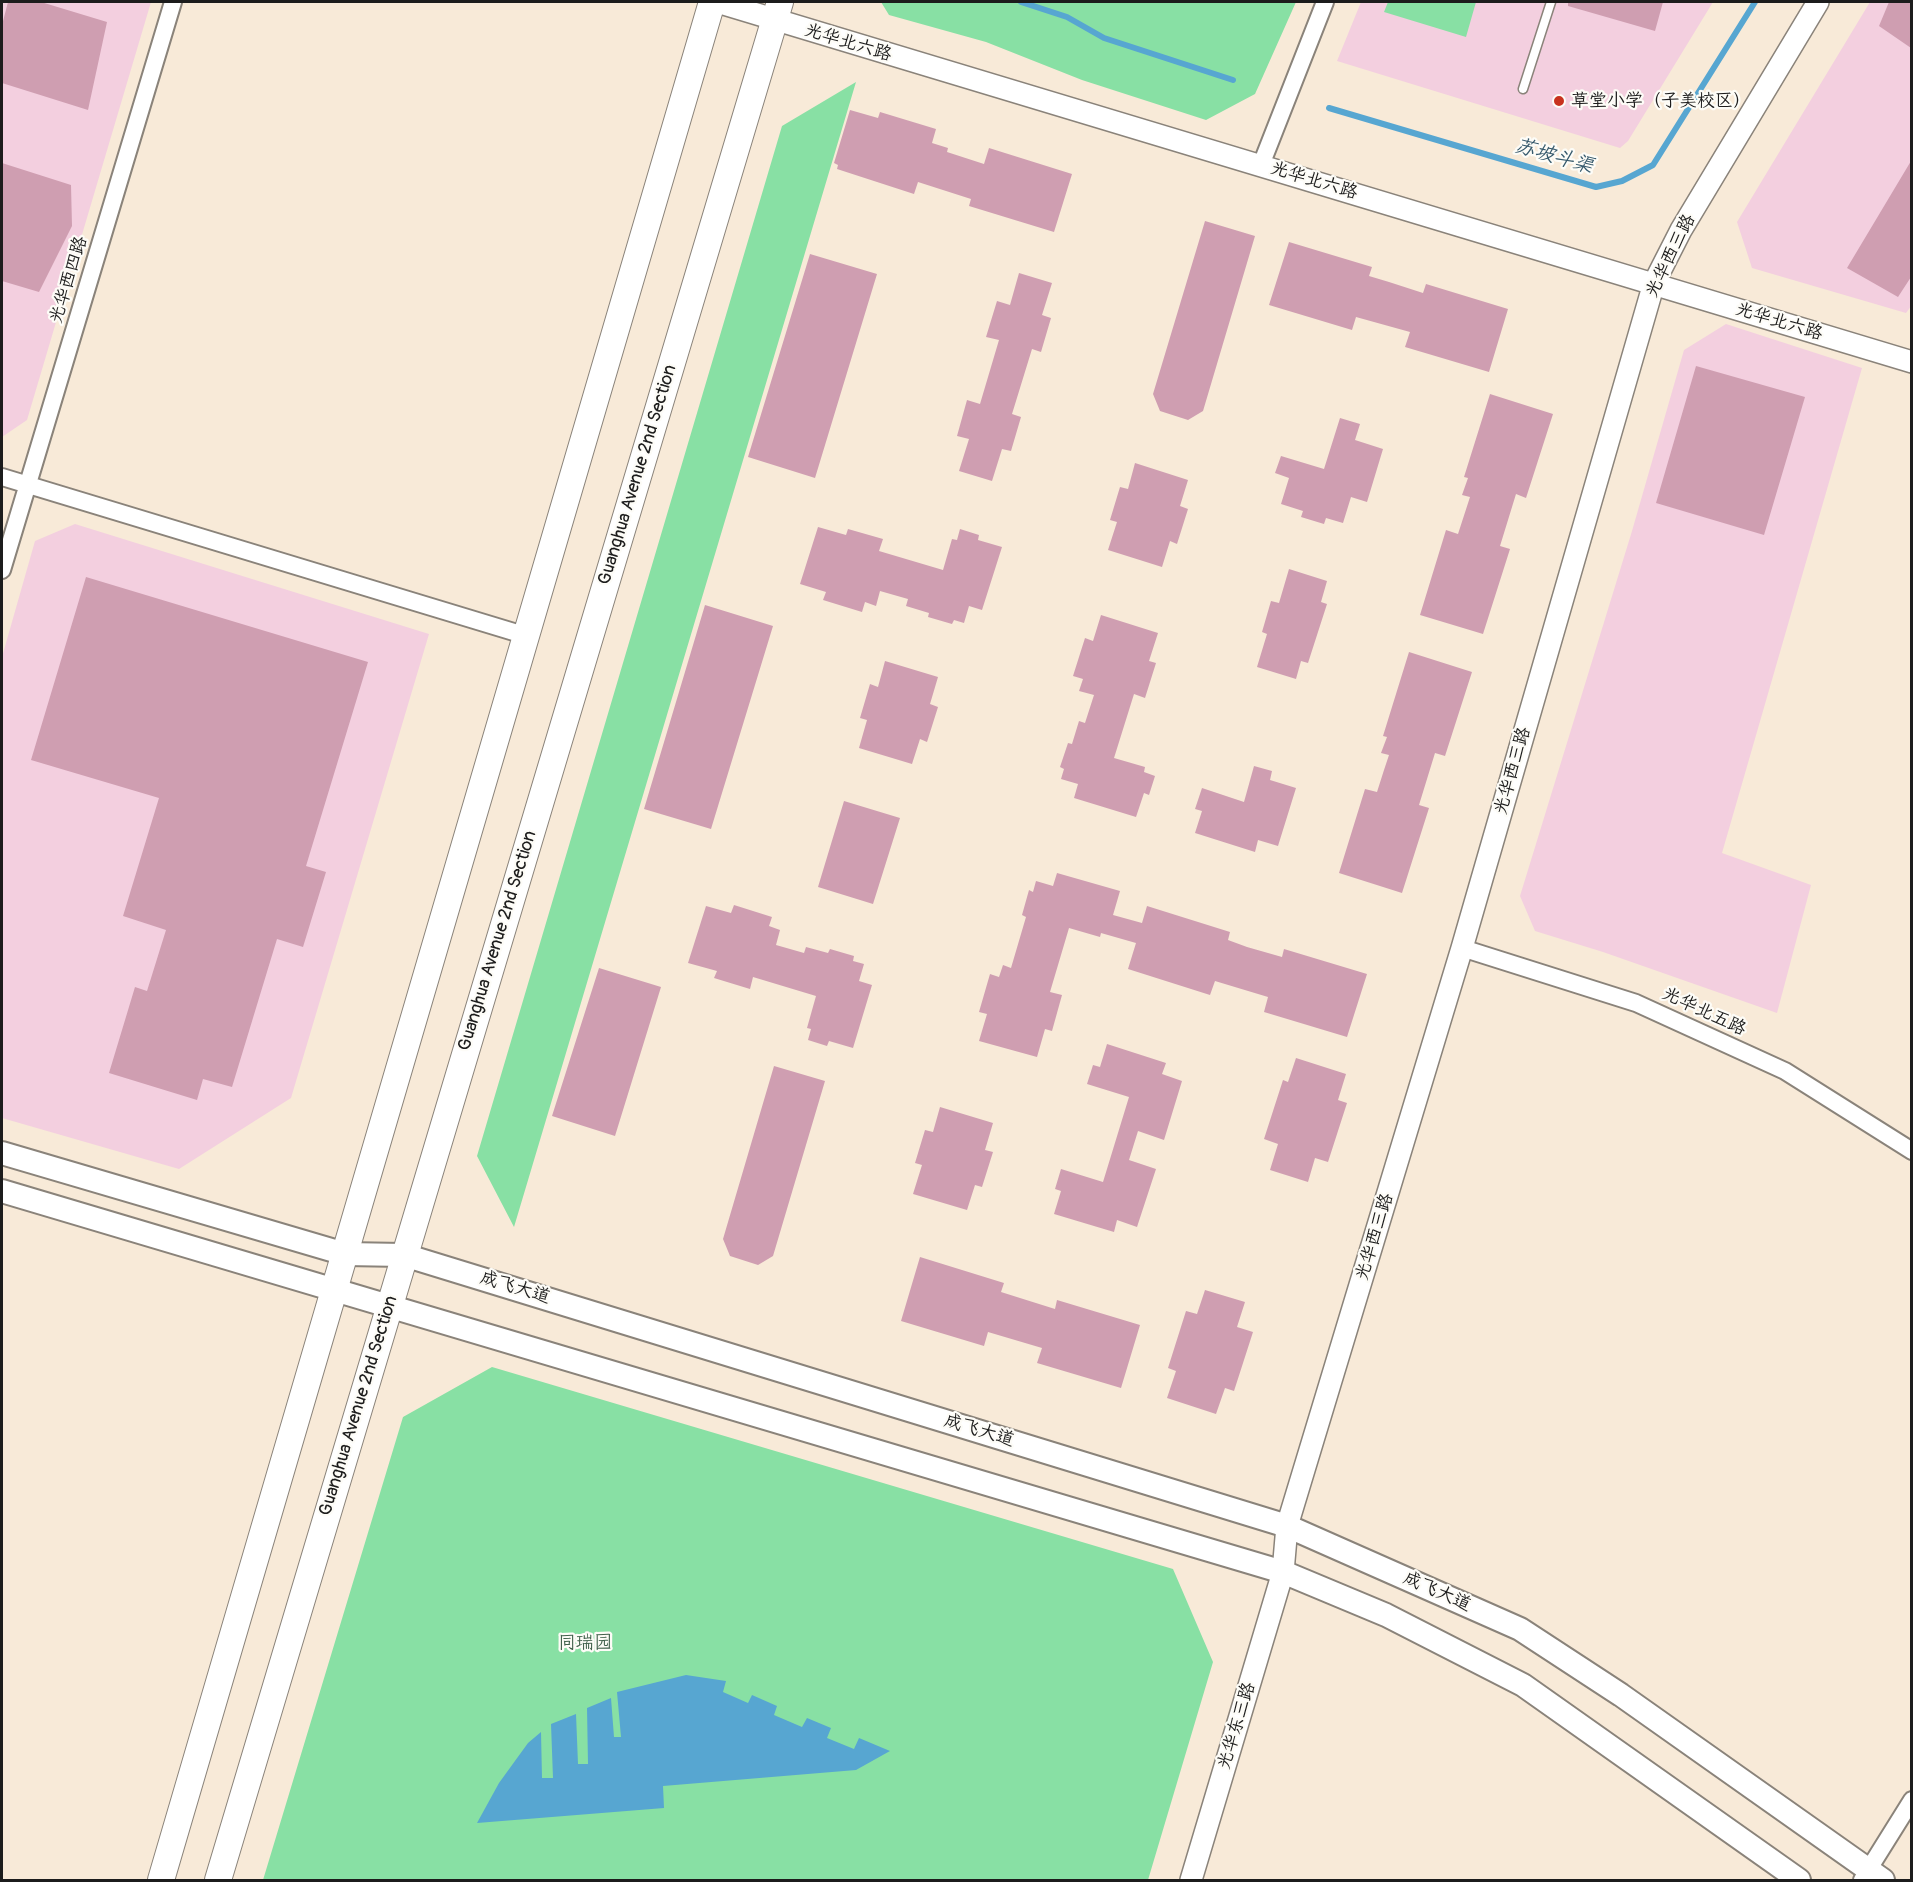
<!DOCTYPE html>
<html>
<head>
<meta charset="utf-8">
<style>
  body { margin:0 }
  #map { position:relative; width:1913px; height:1882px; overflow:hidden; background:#f8ead8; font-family:Pangolin,sans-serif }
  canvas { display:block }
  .frame { position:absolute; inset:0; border:3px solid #1c1c1c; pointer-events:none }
</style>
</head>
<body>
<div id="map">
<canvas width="1913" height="1882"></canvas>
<div class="frame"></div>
</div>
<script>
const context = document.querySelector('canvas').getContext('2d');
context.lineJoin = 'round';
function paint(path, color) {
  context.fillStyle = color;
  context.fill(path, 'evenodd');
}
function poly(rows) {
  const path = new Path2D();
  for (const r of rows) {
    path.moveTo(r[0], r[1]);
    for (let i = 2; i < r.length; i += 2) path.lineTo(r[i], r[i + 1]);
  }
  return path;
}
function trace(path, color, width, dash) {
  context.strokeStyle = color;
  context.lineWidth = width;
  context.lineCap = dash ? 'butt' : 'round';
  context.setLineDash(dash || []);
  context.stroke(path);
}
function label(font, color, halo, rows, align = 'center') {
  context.font = font + ' Pangolin,"LXGW WenKai TC",sans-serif';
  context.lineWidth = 4.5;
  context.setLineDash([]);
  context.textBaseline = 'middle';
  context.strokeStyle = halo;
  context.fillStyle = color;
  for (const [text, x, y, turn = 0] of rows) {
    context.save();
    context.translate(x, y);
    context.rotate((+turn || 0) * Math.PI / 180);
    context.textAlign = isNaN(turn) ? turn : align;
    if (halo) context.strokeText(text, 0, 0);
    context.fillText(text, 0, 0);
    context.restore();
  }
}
const built = poly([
  [2,2,151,2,27,420,2,437],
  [1361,2,1713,2,1628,141,1620,148,1337,61],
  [1870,2,1911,2,1912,305,1906,313,1752,268,1737,222],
  [1726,324,1862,368,1722,853,1811,885,1777,1013,1603,952,1535,931,1520,896,1632,531,1684,350],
  [75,524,429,634,291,1098,179,1169,2,1118,2,657,35,541]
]);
const green = poly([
  [881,2,1296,2,1255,94,1206,120,1082,80,986,42,889,15],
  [1388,2,1476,2,1466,37,1384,12],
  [856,82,514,1227,477,1156,782,126],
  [492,1367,1173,1569,1213,1662,1148,1880,263,1880,403,1417]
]);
const water = poly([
  [686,1675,726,1681,723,1692,748,1703,752,1695,777,1706,774,1715,802,1727,807,1718,831,1728,827,1738,854,1749,859,1738,890,1751,856,1770,663,1786,664,1808,477,1823,499,1783,528,1743,541,1732,542,1778,553,1778,551,1724,576,1714,578,1764,588,1764,587,1708,611,1698,614,1737,621,1737,617,1692]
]);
const stream = poly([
  [1021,2,1067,17,1104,38,1233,80],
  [1329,108,1596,187,1622,181,1653,165,1755,2]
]);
const building = poly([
  [8,2,41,2,107,22,88,110,2,83,2,25],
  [1568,2,1663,2,1655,31,1568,6],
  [1889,2,1911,2,1911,48,1879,26],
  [850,110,878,118,880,112,936,129,932,143,948,148,947,152,984,164,989,148,1072,174,1054,232,969,206,971,199,918,182,914,194,837,169,838,165,834,163],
  [1911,161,1911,277,1898,297,1847,268],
  [2,163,71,185,72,226,39,292,2,281],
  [1205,221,1255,236,1203,411,1188,420,1160,411,1153,394],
  [1289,242,1372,267,1369,276,1389,282,1423,293,1426,284,1508,309,1489,372,1405,347,1410,332,1356,317,1352,330,1269,305],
  [810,254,877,274,815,478,748,457],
  [1019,273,1052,283,1042,315,1051,318,1041,352,1032,349,1012,414,1021,417,1011,451,1002,449,992,481,959,471,969,439,957,436,967,400,980,404,999,340,986,337,997,301,1010,305],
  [1696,366,1805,397,1764,535,1656,503],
  [1490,394,1553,414,1526,498,1516,494,1500,546,1510,549,1483,634,1420,615,1446,530,1458,534,1470,497,1462,495,1468,478,1464,477],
  [1340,418,1360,424,1355,440,1383,449,1367,502,1351,497,1343,523,1326,518,1324,524,1301,517,1303,511,1281,504,1289,478,1275,473,1281,456,1324,469],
  [1135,463,1188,480,1180,506,1188,509,1177,544,1170,541,1162,567,1108,550,1117,522,1110,520,1120,487,1128,489],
  [818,527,846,535,848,529,883,539,879,551,943,570,952,539,957,540,960,529,979,535,978,540,1002,547,982,610,969,606,964,623,954,620,952,624,928,617,929,613,906,606,908,599,880,591,876,606,865,602,862,612,823,600,826,592,800,584],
  [1289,569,1327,581,1321,602,1327,604,1308,663,1301,661,1296,679,1257,667,1267,634,1262,632,1271,601,1279,603],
  [86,577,368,662,306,866,326,872,303,947,277,939,232,1087,203,1079,197,1100,109,1073,135,987,147,991,166,930,123,916,159,798,31,760],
  [705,605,773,626,711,829,644,809],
  [1101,615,1158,633,1149,661,1156,663,1145,698,1134,694,1114,758,1145,767,1144,772,1155,776,1149,795,1144,793,1136,817,1074,798,1078,784,1061,779,1064,769,1060,767,1068,743,1072,744,1079,721,1085,723,1094,695,1079,691,1083,679,1073,676,1085,638,1093,641],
  [1409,652,1472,672,1445,756,1435,753,1419,805,1429,808,1402,893,1339,873,1365,789,1377,792,1384,770,1389,755,1381,753,1387,737,1383,736],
  [885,661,938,677,930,704,938,707,927,742,920,739,912,764,859,748,867,720,860,718,870,684,878,687],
  [1254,766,1272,771,1270,780,1296,788,1278,846,1258,840,1255,852,1195,833,1202,811,1195,809,1202,788,1244,802],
  [844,801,900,818,873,904,818,887],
  [1057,873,1120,891,1113,915,1142,923,1147,906,1230,932,1228,940,1247,947,1282,957,1284,949,1367,974,1347,1037,1264,1012,1268,997,1215,981,1210,995,1128,969,1136,943,1101,933,1100,937,1069,928,1050,992,1062,995,1052,1031,1045,1029,1037,1057,979,1041,987,1014,979,1012,990,974,999,977,1003,965,1011,968,1026,917,1022,915,1029,890,1033,892,1036,881,1053,886],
  [734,905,772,917,769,926,780,930,776,945,804,953,806,947,828,953,830,949,854,956,853,961,864,964,859,981,872,985,853,1048,829,1041,827,1046,808,1040,811,1029,807,1028,816,996,753,977,750,989,714,978,717,971,688,963,706,906,731,913],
  [599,968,661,987,615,1136,552,1116],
  [1107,1044,1166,1063,1162,1074,1182,1081,1164,1140,1138,1131,1129,1160,1156,1169,1137,1227,1117,1220,1114,1232,1054,1214,1061,1191,1055,1189,1061,1169,1103,1182,1129,1097,1087,1084,1093,1065,1100,1067],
  [1296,1058,1346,1074,1338,1100,1347,1103,1328,1162,1315,1158,1308,1182,1270,1170,1278,1144,1264,1139,1283,1080,1288,1082],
  [774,1066,825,1081,773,1256,758,1265,730,1256,723,1239],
  [940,1107,993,1123,985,1150,993,1152,982,1187,975,1185,967,1210,913,1194,922,1165,915,1163,925,1130,933,1132],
  [920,1257,1004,1283,1001,1292,1020,1298,1055,1309,1057,1300,1140,1325,1121,1388,1037,1363,1042,1348,988,1332,984,1346,901,1321],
  [1205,1290,1245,1302,1237,1327,1253,1332,1234,1391,1225,1388,1216,1414,1167,1398,1176,1371,1168,1368,1186,1311,1197,1314]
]);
const service = poly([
  [1523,89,1551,2]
]);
const minor = poly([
  [1261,165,1325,2],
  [2,477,527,636],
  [2,570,173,2],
  [1462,948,1636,1003,1785,1071,1912,1151],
  [1862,1880,1912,1800]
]);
const tertiary = poly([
  [717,2,1912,362],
  [1191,1880,1283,1572,1287,1526,1462,948,1654,283,1681,230,1818,2]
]);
const secondary = poly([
  [2,1153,345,1254,404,1255,1287,1526,1520,1629,1621,1695,1883,1880],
  [2,1191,1283,1572,1386,1615,1523,1685,1799,1880]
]);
const primary = poly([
  [161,1880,712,2],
  [218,1880,780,2]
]);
const markers = [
  [1559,101,6,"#c8321e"]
];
const streetNames = [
  ["光华北六路",848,43,17],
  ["光华北六路",1314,181,17],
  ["光华西三路",1671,256,-64],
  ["光华西四路",69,280,-73],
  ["光华北六路",1779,322,17],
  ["Guanghua Avenue 2nd Section",638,475,-73],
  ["光华西三路",1513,771,-74],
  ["Guanghua Avenue 2nd Section",498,941,-73],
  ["光华北五路",1704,1012,25],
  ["光华西三路",1375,1237,-73],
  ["成飞大道",515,1288,17],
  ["Guanghua Avenue 2nd Section",359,1406,-73],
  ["成飞大道",979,1431,17],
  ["成飞大道",1437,1592,24],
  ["光华东三路",1237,1726,-73]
];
const poiNames = [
  ["草堂小学（子美校区）",1571,101]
];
const parkNames = [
  ["同瑞园",585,1643]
];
const waterNames = [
  ["苏坡斗渠",1554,157,16]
];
paint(built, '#f3cfdf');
paint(green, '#88e0a4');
paint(water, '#57a6d1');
trace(stream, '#57a6d1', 6);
paint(building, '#cf9eb1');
trace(service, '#8a837a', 11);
trace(minor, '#8a837a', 20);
trace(tertiary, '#8a837a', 24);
trace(secondary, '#8a837a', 26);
trace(primary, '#8a837a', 28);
trace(service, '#fff', 8);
trace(minor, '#fff', 16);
trace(tertiary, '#fff', 21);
trace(secondary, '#fff', 22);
trace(primary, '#fff', 26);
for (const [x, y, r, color] of markers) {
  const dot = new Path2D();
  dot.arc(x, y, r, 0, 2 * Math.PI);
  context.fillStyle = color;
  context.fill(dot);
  trace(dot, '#fdfcf7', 2);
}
label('18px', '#1c1c1c', '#fdfcf7', streetNames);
label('18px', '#1c1c1c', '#fdfcf7', poiNames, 'left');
label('18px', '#42614c', '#fdfcf7', parkNames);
label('italic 20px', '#375a6d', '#fdfcf7', waterNames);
</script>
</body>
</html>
